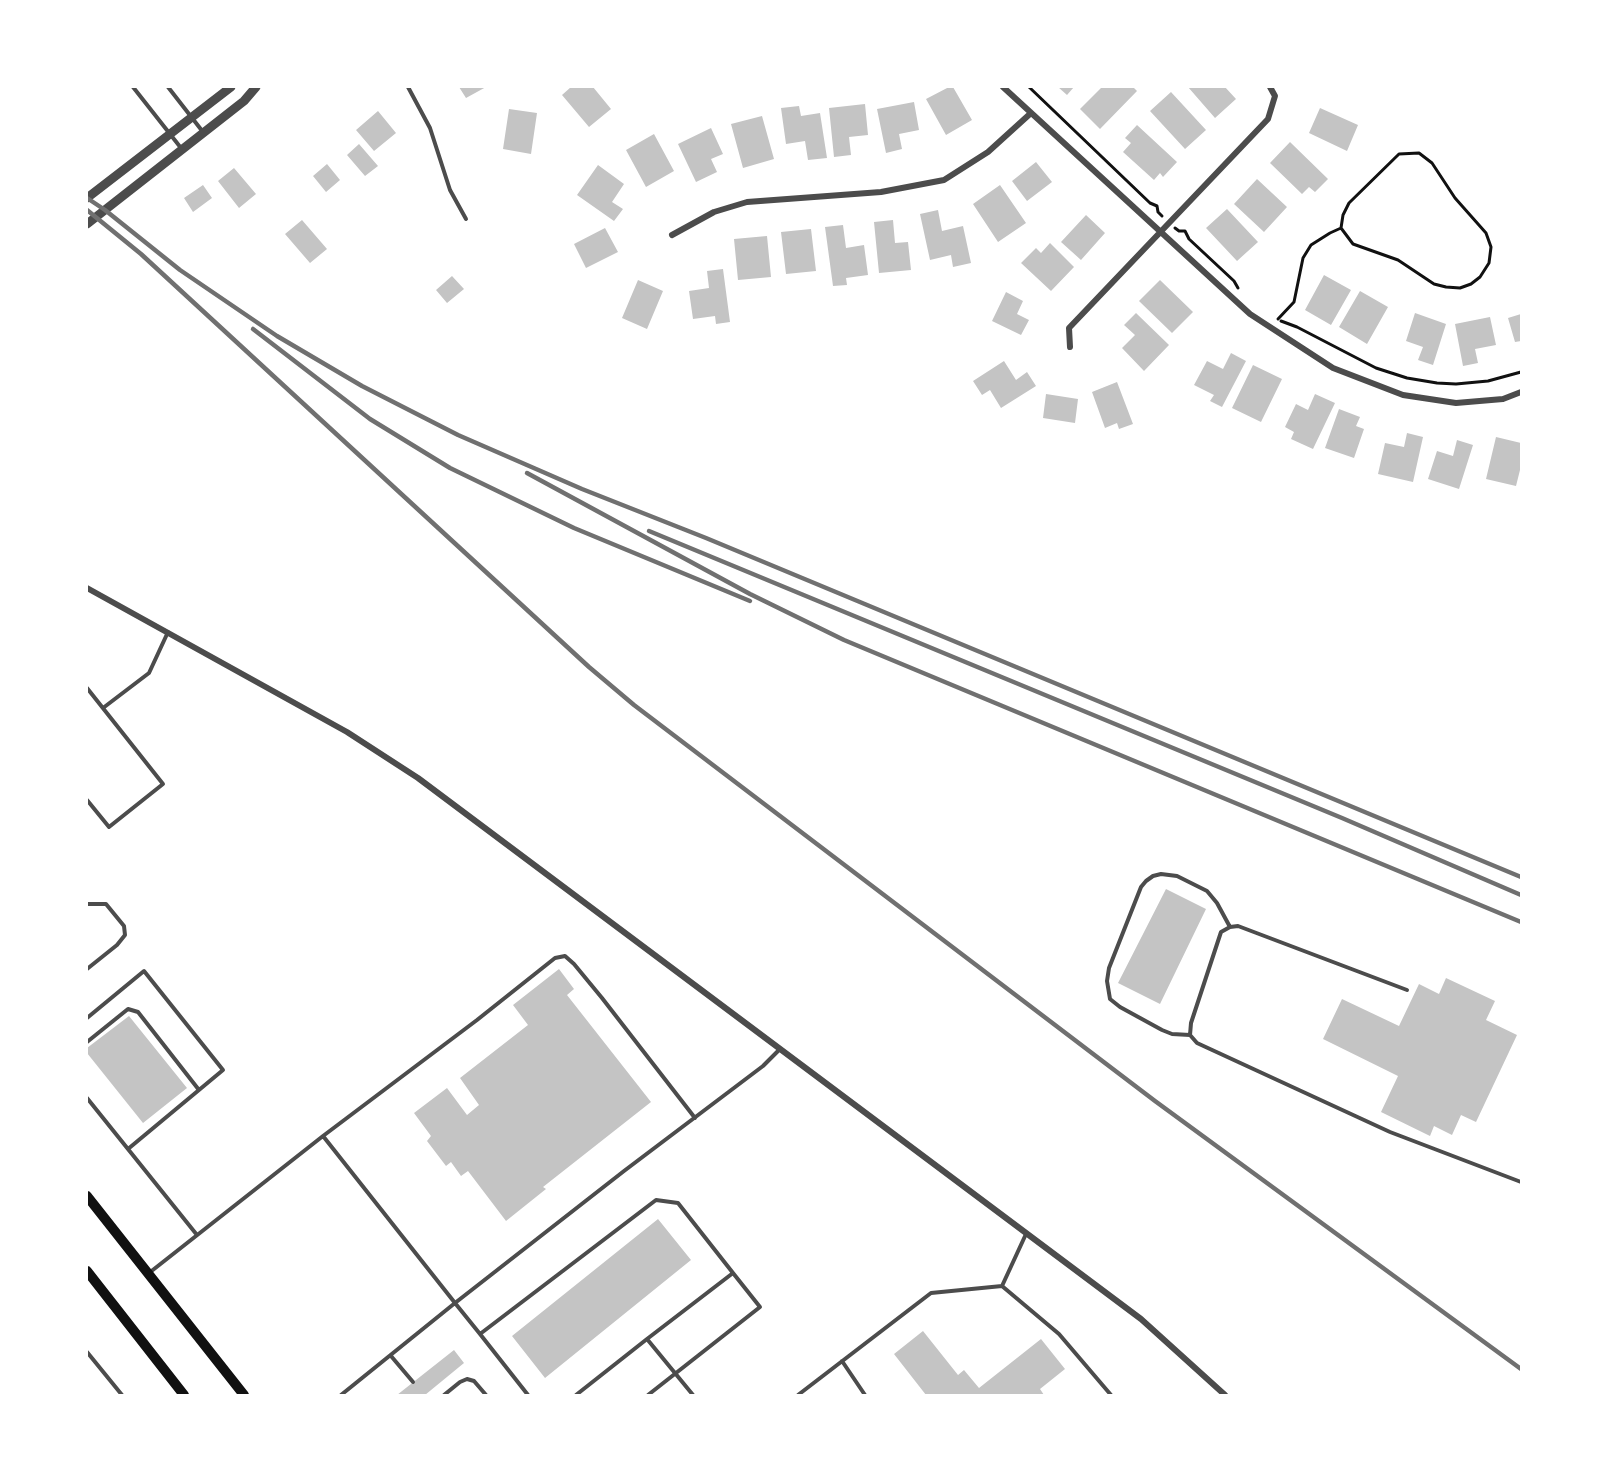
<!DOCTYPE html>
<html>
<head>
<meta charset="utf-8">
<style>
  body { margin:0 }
  #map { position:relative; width:1608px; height:1482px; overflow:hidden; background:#fff; font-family:Lato,sans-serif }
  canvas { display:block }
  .frame { position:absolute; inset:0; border:88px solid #fff; pointer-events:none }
</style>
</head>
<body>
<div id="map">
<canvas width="1608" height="1482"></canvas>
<div class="frame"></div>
</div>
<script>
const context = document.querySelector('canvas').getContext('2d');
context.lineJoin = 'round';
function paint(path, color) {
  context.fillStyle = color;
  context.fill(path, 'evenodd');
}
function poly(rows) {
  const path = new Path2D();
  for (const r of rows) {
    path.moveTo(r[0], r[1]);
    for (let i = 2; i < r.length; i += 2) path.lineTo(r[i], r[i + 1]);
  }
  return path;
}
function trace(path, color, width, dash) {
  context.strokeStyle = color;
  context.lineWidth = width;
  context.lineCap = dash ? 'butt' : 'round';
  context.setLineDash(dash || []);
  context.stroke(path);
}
const building = poly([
  [459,87,486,87,466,98],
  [571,87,593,87,611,109,589,127,562,95],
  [949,87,953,87,972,120,946,135,926,99],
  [1058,87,1074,87,1067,95],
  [1102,87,1133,87,1137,91,1100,129,1080,109],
  [1188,87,1225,87,1236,99,1215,118],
  [1171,92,1206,130,1185,149,1150,111],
  [914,102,919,130,899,134,902,149,886,153,877,109],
  [865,104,868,135,849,137,851,155,834,157,829,108],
  [799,106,801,116,820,113,827,158,808,160,805,141,786,144,781,108],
  [1320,108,1358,125,1347,151,1309,133],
  [509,109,537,113,531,154,503,149],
  [378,111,396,133,374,151,356,130],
  [762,116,774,159,743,168,731,124],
  [1137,125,1177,162,1163,177,1160,173,1154,180,1123,152,1131,143,1125,138],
  [711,128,723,154,711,159,717,172,696,182,678,144],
  [654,134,674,171,646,187,626,150],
  [1290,142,1328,179,1315,192,1309,187,1302,194,1270,163],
  [359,144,378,166,365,176,347,155],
  [1036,162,1052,182,1027,201,1012,181],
  [327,164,340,180,326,192,313,176],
  [598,165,624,184,612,202,623,209,614,221,577,195],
  [234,168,256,194,239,208,218,181],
  [1257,179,1287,207,1264,232,1234,204],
  [203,185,212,198,193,212,184,198],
  [1000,185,1026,223,998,242,973,204],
  [1227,209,1258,242,1237,261,1206,228],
  [938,210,942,231,963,226,971,263,953,267,951,255,930,260,920,214],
  [1086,215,1105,233,1081,260,1061,242],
  [302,220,327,249,310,263,285,234],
  [893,220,895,243,908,242,911,270,879,273,874,222],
  [843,225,846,248,864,245,868,275,846,278,847,285,833,286,825,227],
  [605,228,618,252,586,268,574,244],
  [811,229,816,271,786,274,781,232],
  [767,236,771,277,738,280,734,239],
  [1050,243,1074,267,1051,291,1021,263,1036,248,1041,253],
  [723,269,730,322,716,324,715,316,693,319,689,291,709,288,707,271],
  [1324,275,1351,290,1331,325,1305,310],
  [452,276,464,289,447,303,436,290],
  [638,280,663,291,647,329,622,318],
  [1160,280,1193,312,1172,333,1139,301],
  [1360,291,1388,307,1367,344,1339,327],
  [1006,292,1023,301,1017,314,1029,320,1021,335,992,321],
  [1136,313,1169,345,1144,371,1122,348,1135,335,1124,325],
  [1415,313,1446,324,1433,365,1418,360,1423,347,1406,341],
  [1521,314,1521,341,1515,342,1508,318],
  [1490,317,1496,345,1475,349,1478,363,1463,366,1455,324],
  [1231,353,1246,361,1222,407,1210,401,1214,395,1194,385,1207,361,1223,369],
  [1004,361,1016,380,1027,372,1036,386,1001,408,990,390,982,395,973,381],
  [1253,365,1282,379,1261,422,1232,408],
  [1117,382,1133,424,1119,429,1117,423,1105,428,1092,392],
  [1046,394,1078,399,1075,423,1043,418],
  [1315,394,1335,403,1313,449,1291,439,1294,432,1285,427,1296,404,1308,410],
  [1339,409,1360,417,1356,426,1364,429,1354,458,1325,448],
  [1407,433,1423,437,1413,482,1378,474,1385,443,1404,447],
  [1496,437,1521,443,1521,466,1516,486,1486,479],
  [1457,440,1473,445,1459,489,1428,479,1437,451,1453,456],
  [1166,889,1206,909,1160,1004,1118,983],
  [559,969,574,989,567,995,651,1102,543,1187,546,1189,506,1221,468,1171,461,1176,451,1162,446,1166,427,1141,431,1136,414,1113,447,1088,467,1115,479,1105,460,1078,528,1025,513,1005],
  [1446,978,1495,1001,1486,1020,1517,1035,1476,1122,1461,1115,1452,1135,1434,1126,1430,1136,1381,1112,1398,1076,1323,1039,1342,999,1399,1026,1419,984,1439,994],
  [129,1016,187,1088,143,1123,87,1053,87,1048],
  [658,1219,691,1260,545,1378,512,1336],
  [923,1331,958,1375,964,1370,979,1388,1041,1339,1065,1369,1040,1389,1044,1395,926,1395,894,1354],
  [454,1350,464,1363,425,1395,397,1395]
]);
const path = poly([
  [1029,87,1150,203,1157,206,1158,212,1162,216],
  [1175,228,1179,231,1185,231,1189,239,1234,281,1238,288],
  [1278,319,1294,302,1303,258,1311,245,1330,233,1341,228,1343,215,1349,203,1399,154,1419,153,1432,163,1455,198,1486,233,1491,247,1489,263,1480,277,1471,284,1460,288,1446,287,1434,284,1398,260,1353,244,1341,228],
  [1281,321,1297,327,1376,368,1407,378,1437,383,1456,384,1488,381,1521,372]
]);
const service = poly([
  [133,87,181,148],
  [168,87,203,132],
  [408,87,430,128,450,190,466,219],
  [87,688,163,784,109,827,87,800],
  [103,708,149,673,168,632],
  [87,904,106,904,124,926,125,935,117,945,87,969],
  [1407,990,1238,926,1230,927,1221,932,1191,1023,1190,1035,1197,1043,1390,1132,1521,1182],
  [87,1018,144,971,223,1070,128,1149],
  [1190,1035,1172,1034,1162,1030,1120,1007,1110,999,1107,981,1109,968,1141,887,1146,881,1153,876,1161,874,1177,876,1207,891,1217,903,1230,927],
  [87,1042,128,1009,138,1012,199,1090],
  [87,1098,197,1235],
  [323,1136,477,1020,555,958,565,956,574,964,602,998,695,1118],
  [149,1273,323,1136,455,1303,624,1171,763,1066,779,1050],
  [1002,1286,1059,1334,1111,1395],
  [480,1334,528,1395],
  [87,1352,122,1395],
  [391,1356,413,1382],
  [842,1361,865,1395],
  [341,1395,455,1303,480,1334,656,1200,678,1203,733,1273,647,1339,693,1395],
  [444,1395,460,1382,467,1379,474,1381,486,1395],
  [576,1395,647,1339],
  [648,1395,760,1307,733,1273],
  [798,1395,931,1293,1002,1286,1026,1234]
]);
const minor = poly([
  [1003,87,1250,314,1333,368,1403,395,1456,403,1503,399,1521,392],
  [672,235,714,212,747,202,881,192,944,180,988,152,1031,113],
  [1070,347,1069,328,1268,119,1275,96,1270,87],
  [87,588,347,732,418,778,1141,1319,1225,1395]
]);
const tertiary = poly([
  [87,198,231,87],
  [87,224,244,101,256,87]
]);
const primary = poly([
  [87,1196,244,1395],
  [87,1271,184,1395]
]);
const rail = poly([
  [87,198,105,210,180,270,277,336,362,386,458,435,582,489,706,538,1521,877],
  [87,210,141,254,589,667,634,705,1155,1101,1521,1369],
  [253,329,370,419,450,468,574,528,750,601],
  [527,473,750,594,844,640,1521,922],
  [649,531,1342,818,1521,895]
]);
paint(building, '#c4c4c4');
trace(path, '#111', 3);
trace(service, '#4c4c4c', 4);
trace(minor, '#4c4c4c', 6);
trace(tertiary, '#4c4c4c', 9);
trace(primary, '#111', 10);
trace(rail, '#707070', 4.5);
</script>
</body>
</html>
